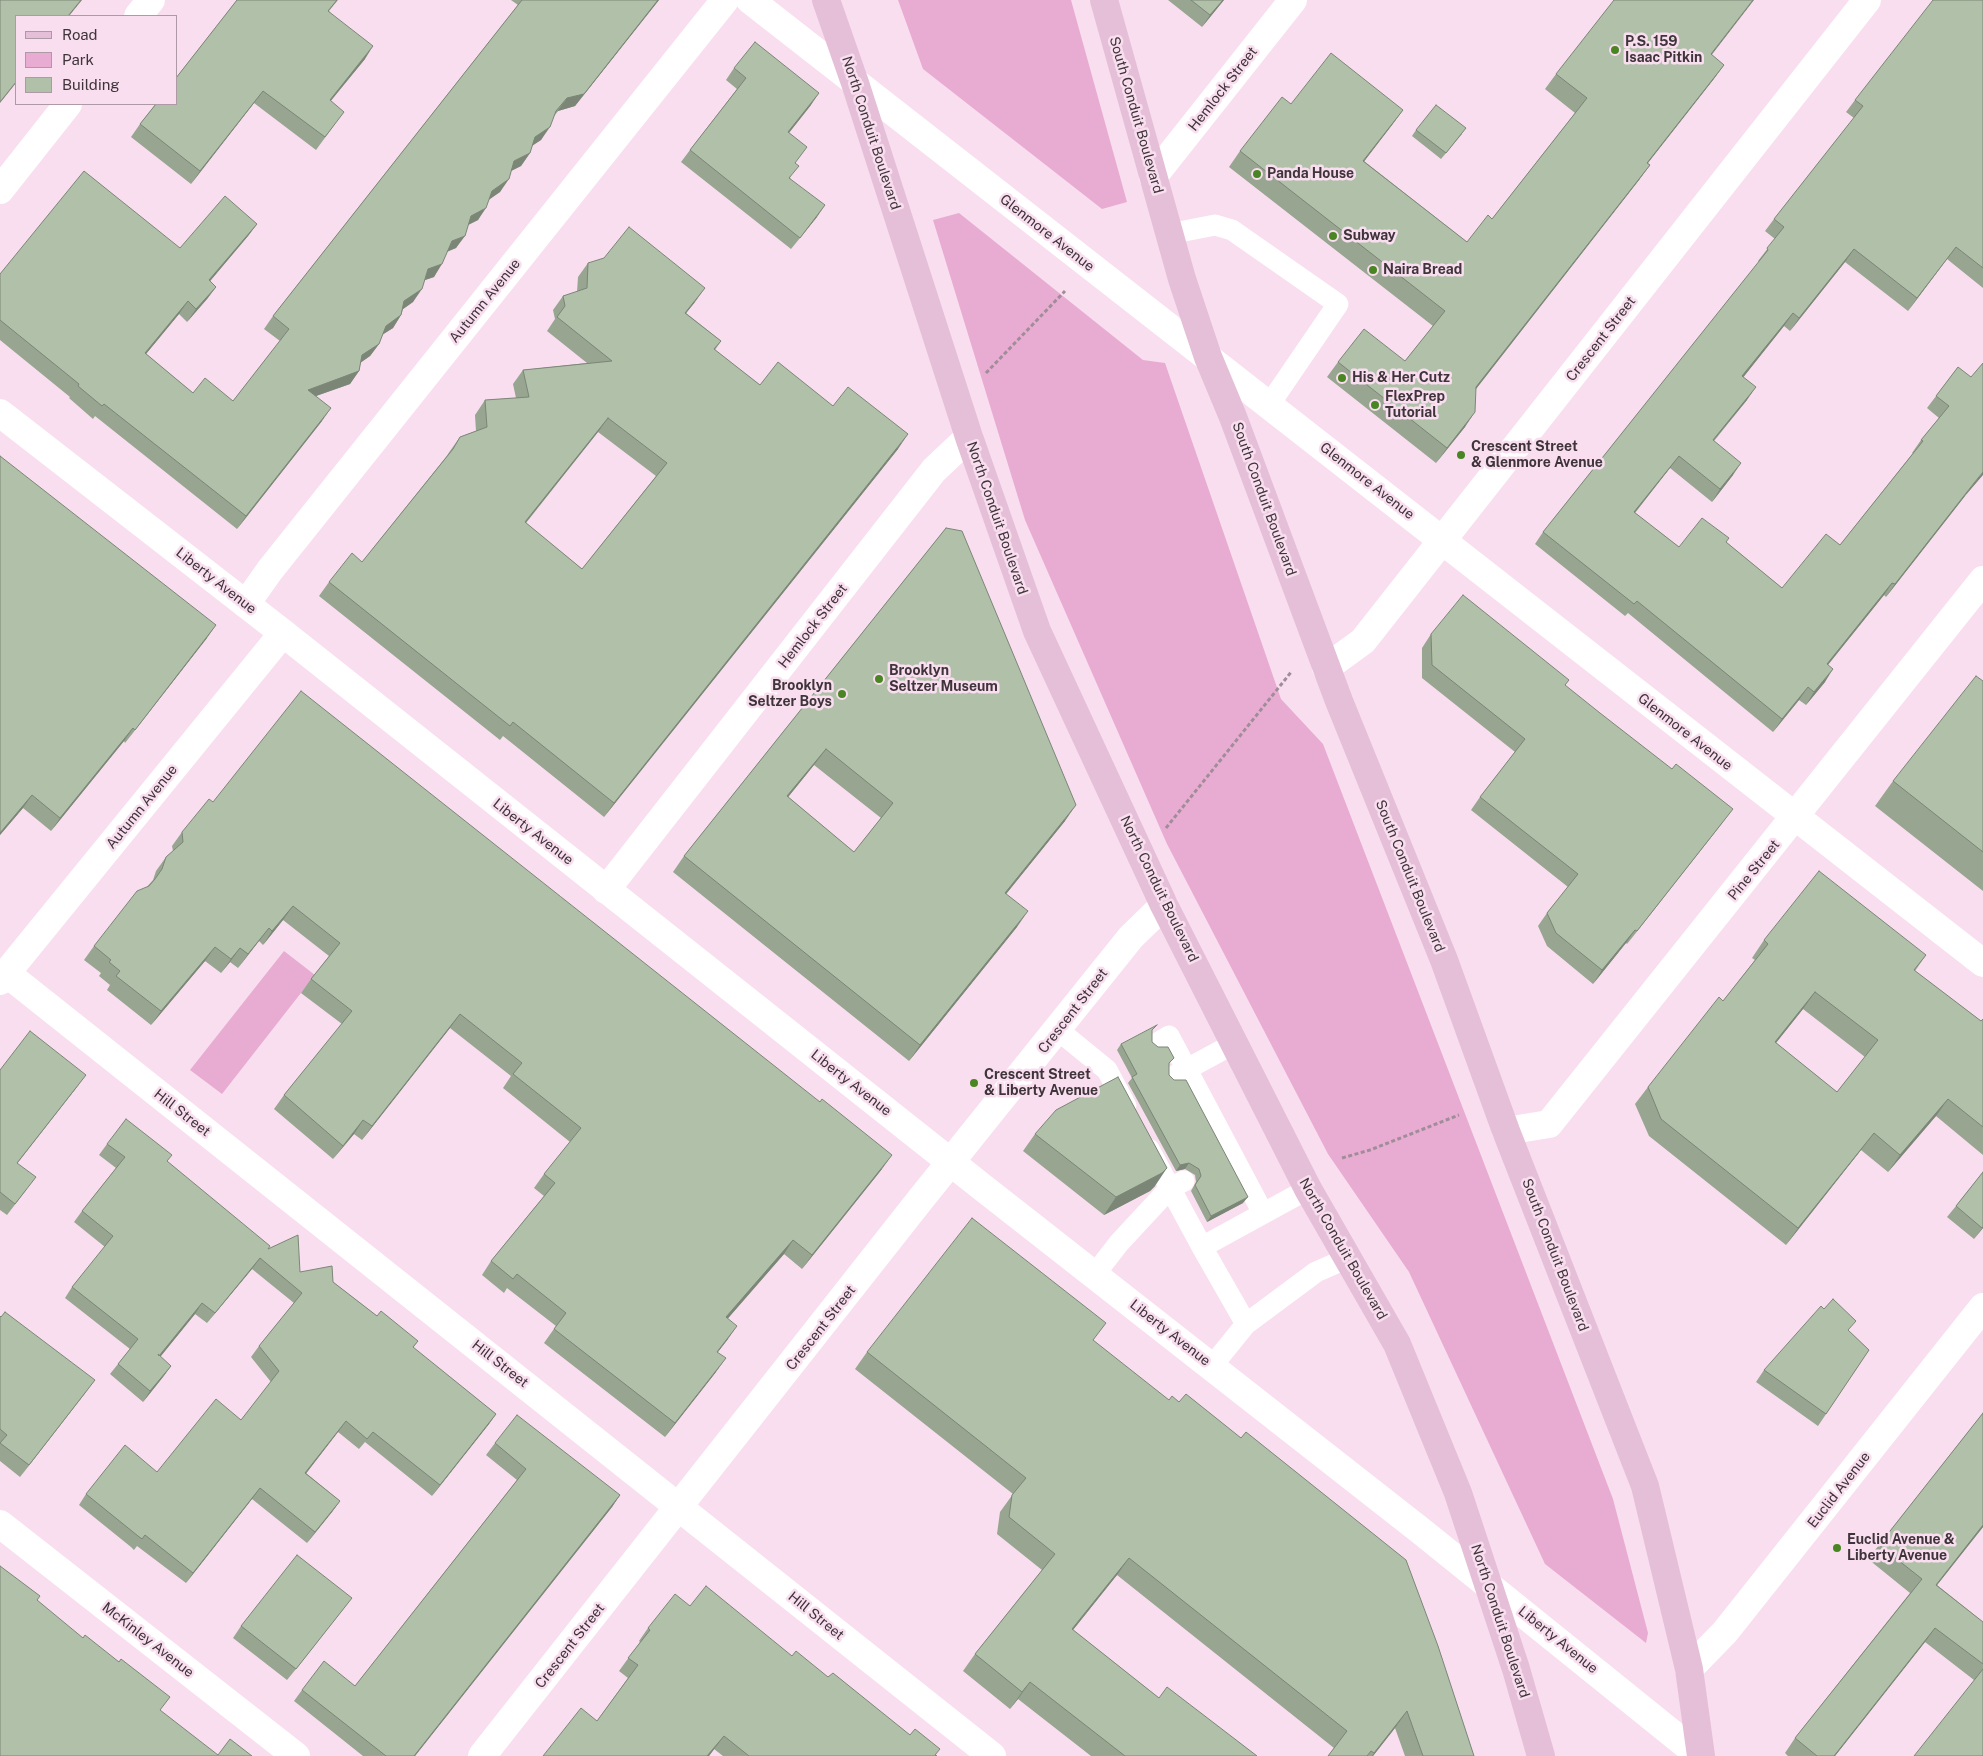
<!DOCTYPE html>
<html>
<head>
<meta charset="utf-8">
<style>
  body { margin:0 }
  #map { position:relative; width:1983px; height:1756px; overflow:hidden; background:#f9deef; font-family:"Public Sans",sans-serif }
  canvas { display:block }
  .legend { position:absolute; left:15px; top:15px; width:162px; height:90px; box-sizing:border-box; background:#f9deef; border:1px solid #ae9aa7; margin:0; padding:6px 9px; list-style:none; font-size:15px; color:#3e343a }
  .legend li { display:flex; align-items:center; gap:10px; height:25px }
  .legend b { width:25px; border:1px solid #ae9aa7 }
</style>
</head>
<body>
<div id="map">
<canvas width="1983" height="1756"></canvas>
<ul class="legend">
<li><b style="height:6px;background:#e5bfd8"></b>Road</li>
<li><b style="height:14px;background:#e8acd2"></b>Park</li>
<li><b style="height:14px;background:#b0c0a9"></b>Building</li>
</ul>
</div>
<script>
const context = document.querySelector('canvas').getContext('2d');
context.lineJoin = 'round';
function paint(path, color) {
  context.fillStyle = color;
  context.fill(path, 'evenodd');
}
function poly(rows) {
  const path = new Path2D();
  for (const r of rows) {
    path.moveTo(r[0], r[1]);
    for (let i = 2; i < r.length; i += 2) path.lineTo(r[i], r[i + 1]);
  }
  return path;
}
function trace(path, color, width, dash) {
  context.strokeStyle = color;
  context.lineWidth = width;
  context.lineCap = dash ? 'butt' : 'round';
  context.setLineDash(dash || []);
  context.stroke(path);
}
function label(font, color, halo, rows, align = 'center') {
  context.font = font + ' "Public Sans",sans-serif';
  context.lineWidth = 5;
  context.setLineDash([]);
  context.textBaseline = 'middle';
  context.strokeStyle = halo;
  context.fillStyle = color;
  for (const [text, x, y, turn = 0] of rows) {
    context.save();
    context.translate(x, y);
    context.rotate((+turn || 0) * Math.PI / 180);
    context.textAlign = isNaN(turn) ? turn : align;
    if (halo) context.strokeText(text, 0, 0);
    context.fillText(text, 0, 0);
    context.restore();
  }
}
const green = poly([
  [898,0,1071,0,1127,202,1102,209,923,69],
  [959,213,1143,360,1165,363,1281,699,1323,744,1613,1499,1648,1633,1646,1643,1545,1564,1409,1272,1328,1154,1167,844,1025,520,933,220],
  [284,951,315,975,222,1094,190,1070]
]);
const path = poly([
  [986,373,1065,291],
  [1166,828,1292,671],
  [1342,1158,1370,1150,1459,1115]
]);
const service = poly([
  [1169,234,1215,225,1232,230,1338,304,1269,405],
  [1058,1030,1107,1070,1126,1106],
  [1159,1042,1169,1036,1263,1213],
  [1176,1075,1235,1043],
  [1149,1149,1202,1247,1308,1189],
  [1202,1247,1246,1324,1212,1366],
  [1095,1274,1119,1243,1170,1188,1184,1181],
  [1246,1324,1316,1272,1348,1258]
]);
const minor = poly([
  [750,0,1983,963],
  [138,16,151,0],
  [1153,177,1293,0],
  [0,190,68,104],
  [246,604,270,570,725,0],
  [1326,668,1363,641,1867,0],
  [606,890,934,470,969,437],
  [6,973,992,1756],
  [0,981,283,633],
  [1506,1131,1549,1124,1983,580],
  [0,1524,296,1756],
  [1689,1669,1725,1632,1983,1307],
  [482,1756,920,1200,1131,937,1164,905]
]);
const tertiary = poly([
  [0,413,283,633,982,1187,1421,1531,1700,1756]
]);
const primary = poly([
  [826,0,855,83,969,437,1037,631,1164,905,1308,1189,1397,1344,1458,1493,1516,1669,1541,1756],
  [1104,0,1182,279,1208,357,1233,417,1339,701,1444,960,1506,1131,1645,1486,1689,1669,1701,1756]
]);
const wall = poly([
  [237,0,338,0,329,11,365,59,330,101,335,124,316,150,254,103,191,184,131,137,140,124],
  [511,0,659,0,575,106,558,111,555,114,541,140,532,145,530,153,521,166,511,171,500,192,489,199,478,220,468,225,456,248,447,252,434,277,425,280,413,302,403,309,401,315,393,328,382,335,379,344,370,356,360,363,359,371,350,384,316,396,322,421,237,529,95,416,93,419,69,398,70,397,0,340,0,274,180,248,257,224,248,236,210,281,216,287,207,299,187,322,179,314,146,354,193,393,233,401,280,341,264,329,273,316,518,5],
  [1168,0,1224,0,1202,27],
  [1983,0,1983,288,1947,259,1908,311,1845,262,1790,331,1784,326,1743,377,1747,400,1714,441,1733,475,1712,502,1670,468,1635,513,1679,547,1726,542,1782,588,1840,545,1913,453,1912,453,1921,440,1939,418,1927,408,1958,367,1965,496,1886,597,1884,595,1828,665,1825,682,1806,705,1799,700,1773,732,1628,613,1625,616,1535,544,1543,532,1759,262,1758,261,1775,239,1765,231,1774,219,1854,118,1846,112,1855,100],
  [1711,55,1724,65,1713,80,1648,163,1650,165,1639,180,1476,389,1465,427,1436,463,1327,377,1338,362,1405,361,1433,326,1229,167,1240,151,1291,104,1403,110,1392,125,1364,161,1467,242,1492,219,1575,113,1545,89,1556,74],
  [734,68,811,105,789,133,795,163,790,178,817,217,791,249,681,162,690,150,737,89,726,80],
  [1416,130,1462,134,1441,159,1412,136],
  [588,263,695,302,686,313,721,341,715,350,760,385,833,406,898,449,604,817,503,736,500,740,319,596,329,582,362,562,446,457,450,451,460,437,476,431,475,415,485,400,516,398,513,384,523,370,587,363,547,331,555,319,553,310,563,296,577,292,578,277],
  [598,432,656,476,582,569,526,523],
  [0,456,207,638,125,743,124,741,51,831,23,808,0,835],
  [946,528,1065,821,1006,894,1017,927,909,1061,673,872,684,856],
  [814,765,881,818,854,852,788,797],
  [1431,634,1565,686,1723,822,1627,944,1626,943,1593,984,1547,946,1538,926,1547,913,1568,887,1471,810,1480,797,1515,752,1422,678,1422,648],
  [1983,681,1983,891,1875,806,1893,781],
  [213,802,882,1169,802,1269,784,1254,728,1318,728,1339,718,1352,716,1372,665,1437,544,1343,556,1326,507,1288,504,1293,482,1275,491,1261,544,1196,534,1188,544,1174,570,1142,503,1088,511,1076,450,1028,362,1140,354,1134,333,1159,274,1109,284,1095,342,1024,301,993,311,979,329,956,283,920,263,945,259,941,238,968,230,962,221,973,205,961,151,1025,107,990,110,985,99,976,101,973,84,960,94,946,153,880,156,871,166,857,173,851,172,846,182,832],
  [1764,940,1926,955,1915,971,1981,1021,1983,1019,1983,1155,1936,1116,1888,1172,1861,1150,1786,1245,1649,1136,1635,1104,1648,1087,1723,1001,1755,960,1752,958],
  [1803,1009,1865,1057,1837,1092,1776,1043],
  [1152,1032,1152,1042,1169,1065,1169,1075,1243,1203,1207,1222,1191,1191,1196,1182,1195,1175,1185,1169,1176,1171,1128,1083,1132,1078,1117,1050,1121,1044],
  [0,1070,77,1087,17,1163,27,1189,7,1215,0,1210],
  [1035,1134,1155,1186,1150,1191,1104,1215,1023,1151],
  [107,1144,167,1162,268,1249,300,1272,333,1282,377,1316,418,1341,413,1348,496,1414,489,1424,432,1496,365,1442,359,1449,338,1432,306,1473,340,1501,332,1512,307,1543,252,1499,186,1583,137,1546,134,1550,131,1547,79,1505,86,1494,157,1472,241,1420,271,1382,251,1357,259,1346,294,1303,252,1269,207,1323,195,1314,160,1357,171,1366,163,1377,143,1402,110,1374,130,1349,65,1298,72,1287,105,1247,74,1222,82,1211,116,1168,99,1155],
  [1983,1172,1983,1228,1974,1239,1947,1217,1956,1206],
  [0,1316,86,1392,20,1477,0,1461],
  [1849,1331,1869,1350,1818,1426,1756,1382,1764,1370],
  [1093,1341,1474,1756,1405,1756,1395,1728,1373,1756,1328,1756,1334,1748,1117,1575,1073,1630,1159,1698,1257,1756,1091,1756,1018,1699,1010,1709,963,1671,975,1654,1042,1570,997,1534,1000,1512,1013,1494,855,1369,867,1352],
  [1983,1413,1983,1527,1937,1585,1983,1622,1983,1756,1974,1680,1925,1642,1835,1756,1788,1756,1785,1753,1795,1738,1910,1593,1868,1559,1879,1545],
  [495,1443,620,1495,612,1507,415,1756,363,1756,294,1701,302,1690,355,1686,517,1480,486,1455],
  [690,1606,792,1656,828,1677,937,1756,723,1756,714,1749,709,1756,543,1756,597,1721,628,1678,619,1671,640,1642,639,1641,648,1628],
  [343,1609,287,1680,233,1638,241,1626]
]);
const shadedWall = poly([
  [81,0,82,0,69,16,68,16],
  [658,0,659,0,575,106,558,111,548,124,567,98],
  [1223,0,1224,0,1202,27,1210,15],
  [1753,0,1754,0,1700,70,1711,54],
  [373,46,365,59,321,113,330,100],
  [1724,65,1713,80,1636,178,1647,163],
  [16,82,16,83,0,103,0,102],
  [263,91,254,103,191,184,200,171],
  [819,93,811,105,780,144,788,132],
  [1403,110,1392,125,1353,176,1363,161],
  [550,127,541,140,526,150,535,137],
  [530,153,521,166,505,174,514,161],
  [1650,165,1639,180,1465,403,1476,387],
  [509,179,500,192,483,204,492,191],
  [825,205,817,217,791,249,800,238],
  [486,208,478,220,462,228,471,216],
  [257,224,248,236,200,293,209,280],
  [465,236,456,248,443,253,452,241],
  [1956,247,1908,311,1917,298],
  [1854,249,1845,262,1790,331,1799,318],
  [442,264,434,277,419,282,428,269],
  [216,287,207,299,187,322,196,309],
  [705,288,695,302,675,327,685,313],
  [422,289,413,302,396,314,404,301],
  [188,301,179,314,136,366,145,353],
  [1793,313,1784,326,1734,389,1742,376],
  [401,315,393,328,377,338,386,326],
  [379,344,370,356,353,368,362,355],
  [359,371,350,384,299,402,308,390],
  [1756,387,1747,400,1704,452,1713,440],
  [331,408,322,421,237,529,246,516],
  [1475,412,1465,427,1436,463,1447,448],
  [608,418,598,432,515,536,525,522],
  [908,434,898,449,604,817,614,803],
  [1679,456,1670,468,1625,525,1634,512],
  [1741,463,1733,475,1712,502,1720,489],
  [1983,472,1983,475,1965,496,1886,597,1895,584,1974,483],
  [1892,583,1884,595,1818,677,1827,664],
  [216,625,207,638,125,743,135,730],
  [1833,669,1825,682,1806,705,1814,692],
  [1808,687,1799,700,1773,732,1782,719],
  [133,728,124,741,51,831,60,818],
  [826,749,814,765,776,812,787,796],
  [32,795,23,808,0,835,0,833],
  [1076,805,1065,821,994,909,1005,893],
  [1733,809,1723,822,1627,944,1637,931],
  [293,906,283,920,263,945,272,931],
  [1028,911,1017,927,909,1061,920,1045],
  [269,928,259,941,238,968,248,954],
  [1635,930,1626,943,1593,984,1602,970],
  [215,947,205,961,151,1025,161,1011],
  [240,948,230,962,221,973,231,959],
  [1815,992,1803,1009,1763,1059,1775,1042],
  [460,1014,450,1028,362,1140,372,1126],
  [86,1075,77,1087,9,1174,17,1163],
  [1948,1099,1936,1116,1888,1172,1900,1155],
  [363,1120,354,1134,333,1159],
  [1874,1133,1861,1150,1786,1245,1798,1228],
  [892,1155,882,1169,802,1269,812,1255],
  [1189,1163,1185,1169,1176,1171,1180,1165],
  [1167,1168,1155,1186,1150,1191,1104,1215,1116,1197],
  [1248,1197,1243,1203,1207,1222,1211,1216],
  [1983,1227,1983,1228,1974,1239],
  [793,1240,784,1254,717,1331,726,1317],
  [260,1258,252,1269,207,1323,215,1313],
  [202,1303,195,1314,152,1367,159,1356],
  [737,1326,728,1339,707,1366,717,1352],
  [726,1358,716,1372,665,1437,675,1423],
  [171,1366,163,1377,143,1402,150,1391],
  [95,1380,86,1392,20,1477,29,1465],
  [496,1414,489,1424,432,1496,440,1485],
  [346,1421,338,1432,298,1484,305,1473],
  [260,1488,252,1499,186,1583,193,1573],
  [620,1495,612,1507,415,1756,414,1756],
  [340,1501,332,1512,307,1543,315,1532],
  [1983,1525,1983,1527,1926,1599,1936,1585],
  [1129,1558,1117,1575,1060,1646,1072,1629],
  [352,1598,343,1609,287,1680,296,1669],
  [1935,1628,1925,1642,1835,1756,1834,1756],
  [1030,1682,1018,1699,1010,1709,1022,1692],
  [1407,1711,1395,1728,1373,1756,1372,1756],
  [724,1736,709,1756,707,1756]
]);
const building = poly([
  [0,0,81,0,68,16,16,16,16,82,0,102,0,0],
  [237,0,337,0,328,11,373,46,330,100,344,112,325,137,263,91,200,171,140,124,156,104,176,104,176,78,237,0],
  [522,0,658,0,584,94,567,98,556,111,550,127,535,137,530,153,514,161,509,179,492,191,486,208,471,216,465,236,452,241,442,264,428,269,422,289,404,301,401,315,386,326,379,344,362,355,359,371,308,390,331,408,246,516,104,404,102,406,78,386,79,384,0,320,0,274,84,171,180,248,225,196,257,224,209,280,216,287,196,309,188,301,145,353,193,393,205,378,233,401,289,329,273,316,522,0],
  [1191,0,1223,0,1210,15,1191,0],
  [1614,0,1753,0,1711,54,1724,65,1647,163,1650,165,1476,387,1475,412,1447,448,1338,362,1364,329,1405,361,1445,311,1240,151,1282,97,1291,104,1331,53,1403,110,1363,161,1467,242,1488,215,1492,219,1587,98,1556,74,1614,0],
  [1933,0,1983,0,1983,268,1956,247,1917,298,1854,249,1799,318,1793,313,1742,376,1756,387,1713,440,1741,463,1720,489,1679,456,1634,512,1679,547,1702,518,1729,538,1726,542,1782,588,1826,534,1840,545,1923,441,1921,440,1949,406,1936,396,1958,367,1971,377,1983,363,1983,472,1974,483,1895,584,1892,583,1827,664,1833,669,1814,692,1808,687,1782,719,1637,601,1634,604,1543,532,1768,250,1767,248,1784,227,1774,219,1863,106,1855,100,1933,0],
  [755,42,819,93,788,132,807,147,795,163,799,166,789,178,825,205,800,238,690,150,746,78,734,68,755,42],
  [1436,105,1466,128,1446,153,1416,130,1436,105],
  [629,227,705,288,685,313,721,341,714,349,760,385,778,362,833,406,848,387,908,434,614,803,513,722,510,726,329,582,352,553,362,562,453,449,460,437,487,427,485,400,529,397,523,370,612,361,557,317,565,306,563,296,587,288,588,263,604,258,629,227],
  [608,418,667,463,582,569,525,522,608,418],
  [0,456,216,625,135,730,133,728,60,818,32,795,0,833,0,456],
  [946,528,962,531,1076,805,1005,893,1028,911,920,1045,684,856,946,528],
  [826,749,893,803,854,852,787,796,826,749],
  [1463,595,1569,680,1565,685,1600,713,1672,769,1676,764,1733,809,1637,931,1635,930,1602,970,1556,933,1547,913,1578,874,1480,797,1525,739,1432,665,1431,634,1463,595],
  [1976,676,1983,681,1983,852,1893,781,1976,676],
  [301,691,820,1102,822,1099,892,1155,812,1255,793,1240,726,1317,737,1326,717,1352,726,1358,675,1423,554,1329,566,1313,517,1274,513,1279,491,1261,555,1183,544,1174,581,1128,513,1074,522,1063,460,1014,372,1126,363,1120,343,1146,284,1095,352,1011,311,979,340,943,293,906,272,931,269,928,248,954,240,948,231,959,215,947,161,1011,116,976,120,971,109,962,111,960,94,946,137,891,149,886,155,879,162,869,166,857,183,842,182,832,209,799,213,802,301,691],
  [1819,871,1926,955,1914,970,1981,1021,1983,1019,1983,1127,1948,1099,1900,1155,1874,1133,1798,1228,1661,1119,1648,1087,1719,997,1723,1001,1768,944,1764,940,1819,871],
  [1815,992,1878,1040,1837,1092,1775,1042,1815,992],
  [1157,1025,1152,1030,1152,1042,1158,1047,1168,1047,1174,1058,1169,1063,1169,1075,1174,1080,1186,1080,1248,1197,1211,1216,1195,1185,1201,1176,1199,1169,1189,1163,1180,1165,1132,1077,1137,1074,1121,1044,1157,1025],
  [30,1031,86,1075,17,1163,36,1177,15,1204,0,1192,0,1070,30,1031],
  [1118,1077,1167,1168,1162,1173,1116,1197,1035,1134,1056,1110,1118,1077],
  [126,1119,172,1155,167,1161,270,1246,268,1249,298,1235,300,1272,332,1266,333,1282,377,1316,381,1311,418,1341,413,1347,496,1414,440,1485,373,1432,367,1439,346,1421,305,1473,340,1501,315,1532,260,1488,193,1573,145,1535,142,1539,138,1536,86,1494,125,1445,157,1472,216,1399,241,1420,279,1371,259,1346,302,1293,260,1258,215,1313,202,1303,159,1356,158,1354,171,1366,150,1391,118,1364,138,1339,72,1287,113,1236,82,1211,125,1157,107,1144,126,1119],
  [1983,1172,1983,1227,1982,1228,1956,1206,1983,1172],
  [972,1218,1106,1323,1093,1340,1169,1400,1172,1396,1179,1402,1186,1394,1241,1438,1246,1432,1406,1560,1438,1646,1474,1756,1423,1756,1407,1711,1374,1753,1371,1751,1367,1756,1328,1756,1347,1731,1129,1558,1072,1629,1159,1698,1167,1687,1257,1756,1125,1756,1030,1682,1022,1692,975,1654,1055,1554,1009,1517,1012,1495,1026,1478,867,1352,972,1218],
  [1833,1299,1856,1321,1848,1330,1869,1350,1826,1414,1764,1370,1821,1306,1824,1309,1833,1299],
  [5,1312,95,1380,29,1465,0,1443,7,1435,0,1429,0,1316,1,1317,5,1312],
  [1983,1413,1983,1525,1936,1585,1983,1622,1983,1664,1935,1628,1834,1756,1817,1756,1795,1738,1922,1579,1879,1545,1983,1413],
  [517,1415,620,1495,414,1756,386,1756,302,1690,324,1661,355,1686,526,1469,495,1443,517,1415],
  [297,1555,352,1598,296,1669,241,1626,297,1555],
  [0,1566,40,1596,37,1600,83,1638,85,1635,119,1662,121,1659,170,1697,160,1710,218,1755,230,1739,252,1756,0,1756,0,1566],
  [706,1586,792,1656,796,1651,828,1677,833,1673,910,1735,915,1729,940,1749,935,1755,937,1756,749,1756,724,1736,707,1756,543,1756,581,1708,597,1721,638,1665,628,1658,650,1630,648,1628,675,1594,690,1606,706,1586],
  [1983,1669,1983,1756,1914,1756,1983,1669]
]);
const markers = [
  [1615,50,5,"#498522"],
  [1257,174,5,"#498522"],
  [1333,236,5,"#498522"],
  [1373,270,5,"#498522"],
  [1342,378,5,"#498522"],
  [1375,405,5,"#498522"],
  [1461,455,5,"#498522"],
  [879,679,5,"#498522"],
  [842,694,5,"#498522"],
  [974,1083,5,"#498522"],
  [1837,1548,5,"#498522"]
];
const poiNames = [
  ["P.S. 159",1625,42],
  ["Isaac Pitkin",1625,58],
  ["Panda House",1267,174],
  ["Subway",1343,236],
  ["Naira Bread",1383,270],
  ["His & Her Cutz",1352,378],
  ["FlexPrep",1385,397],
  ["Tutorial",1385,413],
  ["Crescent Street",1471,447],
  ["& Glenmore Avenue",1471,463],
  ["Brooklyn",889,671],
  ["Seltzer Museum",889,687],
  ["Brooklyn",832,686,"right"],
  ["Seltzer Boys",832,702,"right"],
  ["Crescent Street",984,1075],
  ["& Liberty Avenue",984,1091],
  ["Euclid Avenue &",1847,1540],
  ["Liberty Avenue",1847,1556]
];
const streetNames = [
  ["Hemlock Street",1223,89,-52],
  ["South Conduit Boulevard",1136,115,74],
  ["North Conduit Boulevard",871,133,72],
  ["Glenmore Avenue",1047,233,38],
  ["Autumn Avenue",485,301,-51],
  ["Crescent Street",1601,339,-52],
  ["Glenmore Avenue",1367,481,38],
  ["South Conduit Boulevard",1264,499,70],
  ["North Conduit Boulevard",997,518,71],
  ["Liberty Avenue",216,581,38],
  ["Hemlock Street",813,626,-52],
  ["Glenmore Avenue",1685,732,38],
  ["Autumn Avenue",142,807,-51],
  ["Liberty Avenue",533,832,38],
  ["Pine Street",1754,870,-51],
  ["South Conduit Boulevard",1410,876,68],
  ["North Conduit Boulevard",1159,889,64],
  ["Crescent Street",1073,1011,-52],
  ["Liberty Avenue",851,1083,38],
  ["Hill Street",182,1113,38],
  ["North Conduit Boulevard",1343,1249,60],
  ["South Conduit Boulevard",1555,1255,69],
  ["Crescent Street",821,1328,-52],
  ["Liberty Avenue",1170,1333,38],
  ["Hill Street",500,1364,38],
  ["Euclid Avenue",1839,1490,-52],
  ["Hill Street",816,1616,39],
  ["North Conduit Boulevard",1500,1621,72],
  ["McKinley Avenue",148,1640,38],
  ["Liberty Avenue",1558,1640,39],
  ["Crescent Street",570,1646,-52]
];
paint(green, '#e8acd2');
trace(path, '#a08d99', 3, [4, 2.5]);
trace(service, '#fff', 21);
trace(minor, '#fff', 28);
trace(tertiary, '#fff', 28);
trace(primary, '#e5bfd8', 28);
paint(wall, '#97a591');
paint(shadedWall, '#7b8676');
paint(building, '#b0c0a9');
trace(building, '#7b8676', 1);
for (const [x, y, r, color] of markers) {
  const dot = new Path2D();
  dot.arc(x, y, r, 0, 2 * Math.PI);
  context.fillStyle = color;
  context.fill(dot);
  trace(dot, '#f9deef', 2);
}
label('bold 14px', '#3e343a', '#f9deef', poiNames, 'left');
label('14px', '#3e343a', '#f9deef', streetNames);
</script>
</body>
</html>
